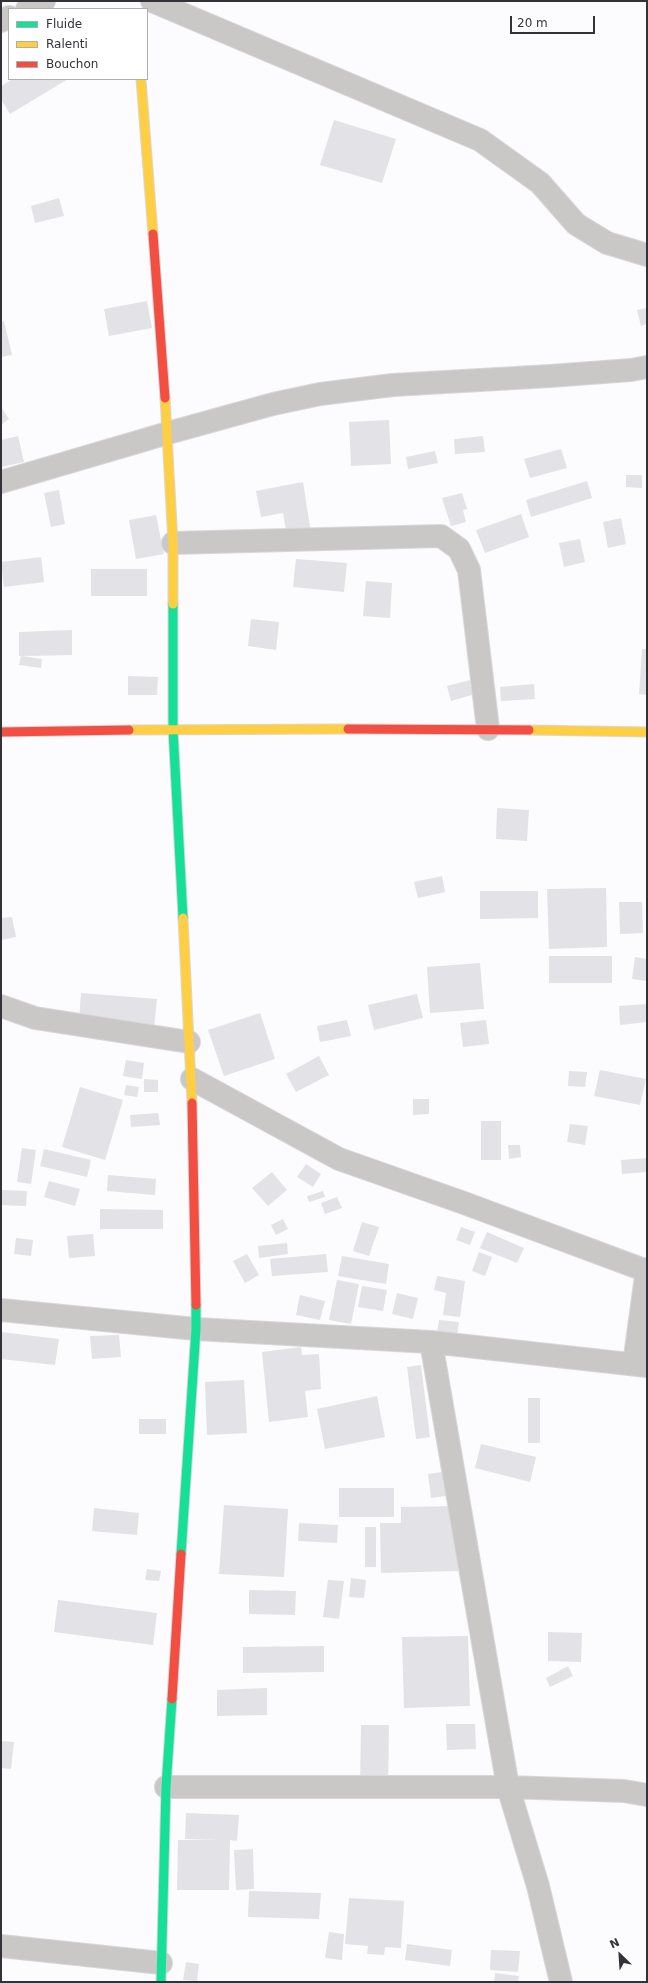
<!DOCTYPE html>
<html>
<head>
<meta charset="utf-8">
<style>
  body { margin:0 }
  #map { position:relative; width:648px; height:1983px; overflow:hidden; background:#fcfbfd; font-family:"DejaVu Sans",sans-serif }
  canvas { display:block }
  .frame { position:absolute; inset:0; border:2px solid #343239; pointer-events:none }
  .legend { position:absolute; left:8px; top:8px; width:140px; height:72px; box-sizing:border-box; background:#fff; border:1px solid #aeadb0; margin:0; padding:5px 7px; list-style:none; font-size:12px; color:#343239 }
  .legend li { display:flex; align-items:center; gap:8px; height:20px }
  .legend b { width:20px; border:1px solid #aeadb0 }
  .north { position:absolute; left:600px; top:1935px; width:40px; height:40px; -webkit-text-stroke:3px #fff; paint-order:stroke; rotate:335deg; font-size:11px; font-weight:700; line-height:16px; text-align:center; color:#343239 }
  .north::after { content:''; display:block; margin:auto; width:14px; height:18px; background:#343239; clip-path:polygon(50% 0,100% 100%,50% 72%,0 100%) }
  .scale { position:absolute; left:510px; top:16px; width:85px; height:18px; box-sizing:border-box; border:2px solid #343239; border-top:0; padding-left:5px; font-size:12px; line-height:14px; white-space:nowrap; color:#343239; -webkit-text-stroke:3px #fff; paint-order:stroke }
</style>
</head>
<body>
<div id="map">
<canvas width="648" height="1983"></canvas>
<div class="frame"></div>
<ul class="legend">
<li><b style="height:5px;background:#16e098"></b>Fluide</li>
<li><b style="height:5px;background:#ffcf43"></b>Ralenti</li>
<li><b style="height:5px;background:#f24e42"></b>Bouchon</li>
</ul>
<div class="north">N</div>
<div class="scale">20 m</div>
</div>
<script>
const context = document.querySelector('canvas').getContext('2d');
context.lineJoin = 'round';
function paint(path, color) {
  context.fillStyle = color;
  context.fill(path, 'evenodd');
}
function poly(rows) {
  const path = new Path2D();
  for (const r of rows) {
    path.moveTo(r[0], r[1]);
    for (let i = 2; i < r.length; i += 2) path.lineTo(r[i], r[i + 1]);
  }
  return path;
}
function trace(path, color, width, dash) {
  context.strokeStyle = color;
  context.lineWidth = width;
  context.lineCap = dash ? 'butt' : 'round';
  context.setLineDash(dash || []);
  context.stroke(path);
}
const building = poly([
  [13,79,68,79,10,114,1,99,1,86],
  [334,120,396,139,382,183,320,165],
  [59,198,64,216,35,223,31,206],
  [147,301,152,328,109,336,104,309],
  [647,308,647,324,641,326,637,310],
  [4,321,12,355,1,357,1,322],
  [1,407,9,419,1,425],
  [389,420,391,464,351,466,349,422],
  [18,436,24,462,1,467,1,440],
  [483,436,485,452,455,454,454,439],
  [561,449,567,468,530,478,524,459],
  [435,451,438,463,408,469,406,457],
  [626,475,642,475,642,488,626,487],
  [587,481,592,498,531,517,526,500],
  [303,482,311,533,287,537,283,513,261,517,256,491],
  [59,490,65,524,51,527,44,493],
  [462,493,467,509,463,510,466,522,451,526,442,498],
  [521,514,529,537,485,553,476,530],
  [156,515,164,554,136,559,129,520],
  [621,518,626,544,608,548,603,522],
  [580,539,585,562,564,567,559,543],
  [41,557,44,582,4,587,1,562],
  [296,559,347,563,344,592,293,587],
  [91,569,147,569,147,596,91,596],
  [366,581,392,583,390,618,363,616],
  [251,619,279,622,276,650,248,646],
  [72,630,72,655,21,656,42,659,41,668,19,665,21,656,19,656,19,632],
  [642,649,647,649,647,695,639,694],
  [128,676,158,677,157,695,128,695],
  [474,679,479,693,451,701,447,686],
  [534,684,535,699,501,701,500,687],
  [497,808,529,810,527,841,496,839],
  [442,876,445,892,418,898,414,882],
  [606,888,607,947,549,949,547,889],
  [480,891,538,891,538,918,480,919],
  [619,902,642,902,643,933,620,934],
  [12,917,16,937,1,940,1,918],
  [549,956,612,956,612,983,549,983],
  [635,957,647,959,647,981,632,979],
  [480,963,484,1009,430,1013,427,967],
  [81,993,157,999,154,1028,79,1022],
  [417,994,423,1018,374,1030,368,1005],
  [647,1004,647,1022,620,1025,619,1006],
  [260,1013,275,1059,224,1076,208,1030],
  [347,1020,351,1036,320,1042,317,1026],
  [486,1020,489,1044,463,1047,460,1023],
  [319,1056,329,1075,296,1092,286,1074],
  [126,1060,144,1063,142,1079,123,1076],
  [600,1070,646,1079,640,1105,594,1096],
  [569,1071,587,1072,585,1087,568,1086],
  [144,1079,158,1080,158,1092,144,1092],
  [126,1085,139,1087,137,1097,124,1095],
  [80,1087,123,1100,105,1160,62,1147],
  [413,1099,429,1099,429,1114,413,1115],
  [158,1113,160,1125,131,1127,130,1115],
  [481,1121,501,1121,501,1160,481,1160],
  [570,1124,588,1126,585,1145,567,1142],
  [508,1145,520,1145,521,1157,509,1159],
  [22,1148,36,1150,31,1184,17,1182],
  [44,1149,91,1160,87,1177,40,1166],
  [647,1158,647,1172,622,1174,621,1160],
  [306,1164,321,1174,313,1187,297,1177],
  [272,1172,287,1190,268,1206,252,1188],
  [108,1175,156,1179,155,1195,107,1191],
  [49,1181,80,1189,75,1206,44,1197],
  [1,1190,27,1191,26,1206,1,1205],
  [323,1191,325,1197,309,1202,307,1196],
  [337,1197,342,1208,325,1214,321,1203],
  [100,1209,163,1210,163,1229,100,1229],
  [283,1219,288,1229,276,1235,271,1225],
  [362,1222,379,1227,369,1256,353,1251],
  [461,1227,475,1232,470,1245,456,1240],
  [487,1232,524,1248,517,1263,480,1248],
  [93,1234,95,1256,69,1258,67,1236],
  [16,1238,33,1240,31,1256,14,1254],
  [287,1243,288,1254,259,1258,258,1246],
  [479,1252,492,1257,485,1276,472,1271],
  [247,1254,259,1275,245,1283,233,1261],
  [326,1254,328,1272,272,1276,270,1259],
  [342,1256,389,1264,386,1284,338,1276],
  [437,1276,465,1281,460,1317,443,1315,446,1293,434,1290],
  [337,1280,359,1284,351,1324,329,1320],
  [362,1286,387,1290,383,1311,358,1307],
  [397,1293,418,1298,413,1319,392,1314],
  [300,1295,325,1301,320,1320,296,1315],
  [439,1320,459,1322,457,1335,437,1333],
  [1,1332,59,1339,55,1365,1,1359],
  [119,1335,121,1357,92,1359,90,1336],
  [301,1347,302,1355,319,1354,321,1389,305,1391,308,1417,269,1422,262,1352],
  [421,1365,430,1437,416,1439,407,1367],
  [244,1380,247,1433,207,1435,205,1382],
  [377,1396,385,1437,325,1449,317,1409],
  [528,1398,540,1398,540,1443,528,1443],
  [139,1419,166,1419,166,1434,139,1434],
  [481,1444,536,1457,530,1482,475,1468],
  [450,1471,453,1495,431,1498,428,1474],
  [339,1488,394,1488,394,1517,339,1517],
  [224,1505,288,1509,284,1577,219,1574],
  [457,1506,458,1571,381,1573,380,1523,401,1523,401,1507],
  [94,1508,139,1513,137,1535,92,1531],
  [299,1523,338,1525,337,1543,298,1541],
  [365,1527,376,1527,376,1567,365,1567],
  [147,1569,161,1571,159,1581,145,1580],
  [351,1578,366,1580,364,1598,349,1597],
  [328,1580,344,1581,339,1619,323,1617],
  [249,1590,296,1591,295,1615,249,1614],
  [58,1600,157,1613,153,1645,54,1632],
  [548,1632,582,1633,581,1662,548,1661],
  [468,1636,470,1706,404,1708,402,1637],
  [324,1646,324,1672,243,1673,243,1647],
  [568,1666,573,1676,550,1687,546,1678],
  [267,1688,267,1715,217,1716,217,1690],
  [446,1724,475,1724,476,1749,447,1750],
  [361,1725,389,1725,388,1787,360,1787],
  [1,1741,14,1742,11,1769,1,1768],
  [186,1813,239,1815,237,1841,230,1840,229,1890,177,1890,178,1840,218,1840,185,1839],
  [253,1849,254,1889,236,1890,234,1850],
  [249,1891,321,1893,319,1919,248,1917],
  [349,1898,404,1901,401,1948,385,1947,384,1955,367,1954,368,1946,345,1944],
  [329,1932,344,1934,342,1960,325,1958],
  [407,1944,452,1950,450,1966,405,1960],
  [491,1950,520,1951,518,1972,490,1970],
  [186,1962,199,1964,197,1981,183,1980],
  [495,1973,519,1976,518,1982,494,1982]
]);
const street = poly([
  [152,1,480,140,540,183,576,224,607,243,647,255],
  [27,9,44,1],
  [1,21,9,17],
  [1,482,168,433,273,404,320,394,393,385,550,376,631,370,647,367],
  [173,543,441,536,459,549,469,570,488,729],
  [1,1006,35,1018,189,1042],
  [192,1079,339,1159,464,1203,647,1271],
  [1,1310,196,1329,431,1342,647,1366],
  [431,1342,508,1787,538,1886,561,1982],
  [634,1364,647,1269],
  [166,1787,508,1787,624,1791,647,1795],
  [1,1946,161,1963]
]);
const fast = poly([
  [173,604,173,729,183,918],
  [181,1554,196,1329,196,1305],
  [161,1982,166,1787,172,1699]
]);
const slow = poly([
  [141,79,153,234],
  [165,398,173,543,173,604],
  [129,730,348,729],
  [529,730,647,732],
  [183,918,192,1103]
]);
const jam = poly([
  [153,234,165,398],
  [348,729,529,730],
  [1,732,129,730],
  [192,1103,196,1305],
  [172,1699,181,1554]
]);
paint(building, '#e3e2e6');
trace(street, '#d8d7da', 24);
trace(fast, '#d8d7da', 11);
trace(slow, '#d8d7da', 11);
trace(jam, '#d8d7da', 11);
trace(street, '#cac8c7', 22);
trace(fast, '#16e098', 9);
trace(slow, '#ffcf43', 9);
trace(jam, '#f24e42', 9);
</script>
</body>
</html>
